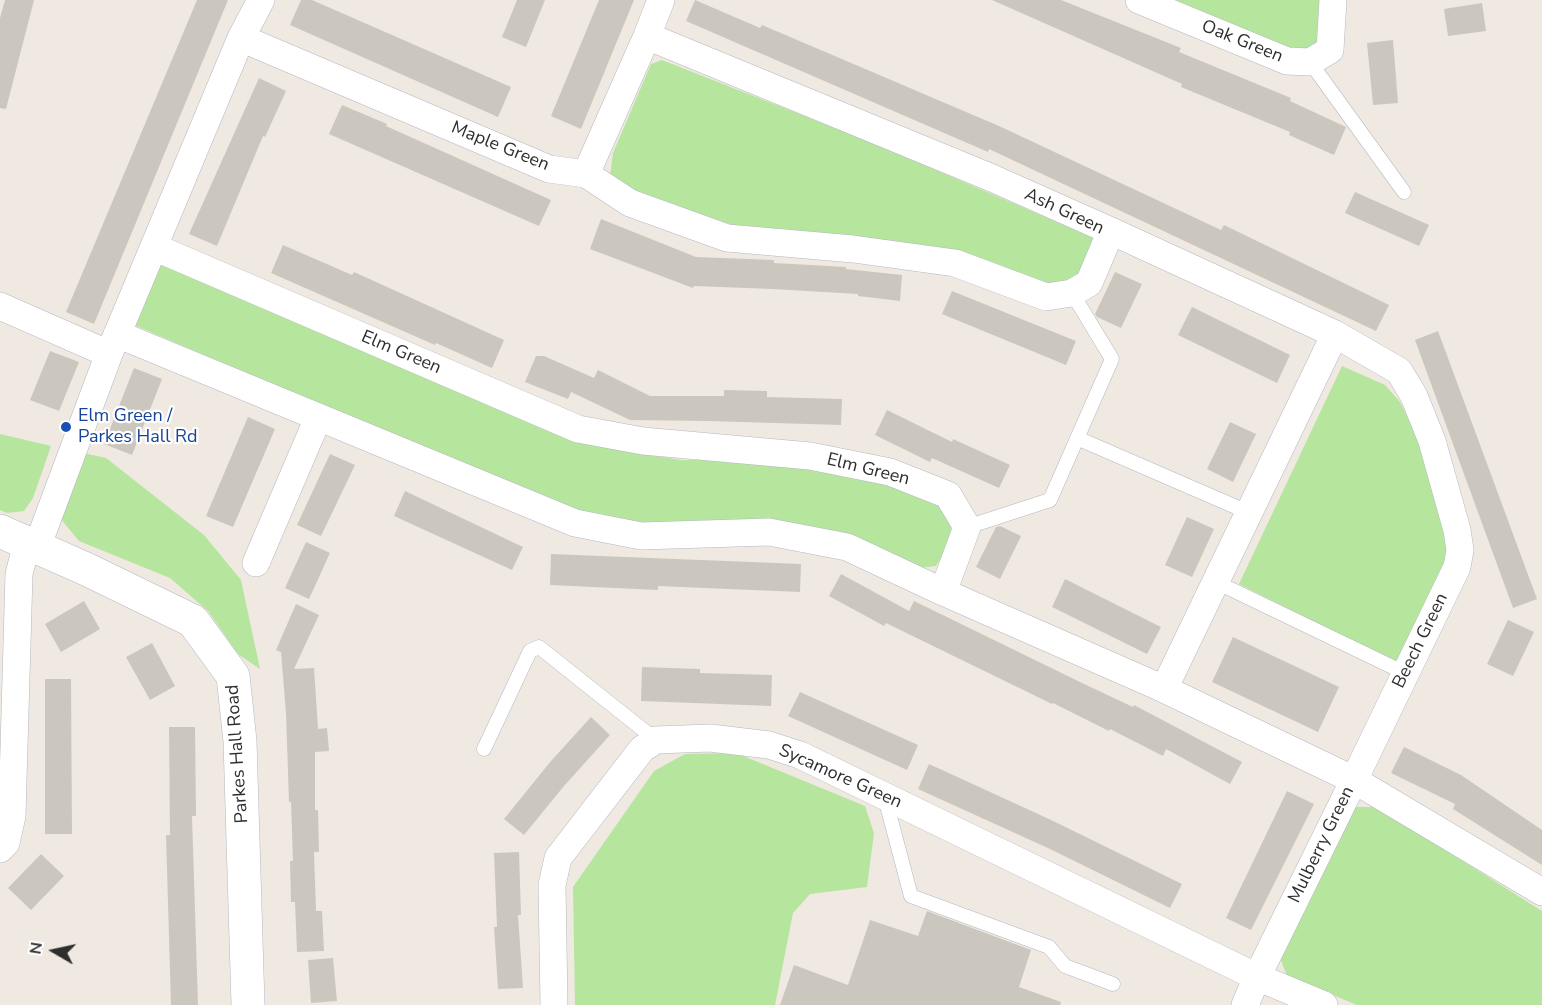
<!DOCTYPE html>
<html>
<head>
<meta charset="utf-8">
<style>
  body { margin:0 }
  #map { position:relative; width:1542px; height:1005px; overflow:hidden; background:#efe9e1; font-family:"Nunito Sans",sans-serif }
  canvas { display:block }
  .north { position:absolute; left:24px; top:921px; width:60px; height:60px; -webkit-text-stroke:4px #fff; paint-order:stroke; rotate:279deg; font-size:16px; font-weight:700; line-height:24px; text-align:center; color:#2e2e2e }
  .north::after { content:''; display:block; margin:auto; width:21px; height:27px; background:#2e2e2e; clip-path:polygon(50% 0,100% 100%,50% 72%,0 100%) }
</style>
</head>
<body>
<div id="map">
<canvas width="1542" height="1005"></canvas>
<div class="north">N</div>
</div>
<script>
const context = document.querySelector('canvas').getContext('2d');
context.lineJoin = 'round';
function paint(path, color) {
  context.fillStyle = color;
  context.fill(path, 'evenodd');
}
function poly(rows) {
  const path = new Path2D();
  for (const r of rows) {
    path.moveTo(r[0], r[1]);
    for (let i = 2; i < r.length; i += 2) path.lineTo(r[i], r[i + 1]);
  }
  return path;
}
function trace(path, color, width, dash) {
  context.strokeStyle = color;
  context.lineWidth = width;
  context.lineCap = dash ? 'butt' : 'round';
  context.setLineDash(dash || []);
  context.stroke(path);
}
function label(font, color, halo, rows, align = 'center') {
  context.font = font + ' "Nunito Sans",sans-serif';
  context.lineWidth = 4.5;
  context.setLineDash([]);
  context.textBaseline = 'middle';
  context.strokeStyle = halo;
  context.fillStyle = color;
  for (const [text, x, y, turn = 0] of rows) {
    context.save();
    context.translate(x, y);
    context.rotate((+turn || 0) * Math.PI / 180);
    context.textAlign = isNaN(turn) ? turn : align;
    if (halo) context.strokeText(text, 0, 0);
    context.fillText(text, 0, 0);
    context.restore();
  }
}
const green = poly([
  [1158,0,1327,0,1325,31,1313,49,1295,54],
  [662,60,868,141,1099,240,1085,274,1052,286,730,226,642,199,610,176,613,153,651,64],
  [161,264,507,412,596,446,681,460,755,460,847,468,943,503,951,520,951,542,936,566,920,568,581,515,134,325],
  [1342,366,1385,385,1400,402,1421,444,1454,549,1398,664,1239,584],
  [0,434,51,446,33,498,24,511,7,513,0,510],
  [83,453,106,458,204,535,241,580,260,669,238,654,208,611,170,578,79,541,60,518],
  [736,753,865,806,874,833,867,887,810,894,793,913,775,1005,575,1005,573,887,654,771,685,754],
  [1354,807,1377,807,1542,911,1542,1005,1357,1005,1287,976,1280,958]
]);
const building = poly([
  [5,0,34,0,6,109,0,108,0,18],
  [197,0,228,0,94,324,66,312],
  [301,0,312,0,511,87,498,117,290,25],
  [517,0,545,0,526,47,502,37],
  [599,0,634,0,581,129,551,116],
  [695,0,760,28,762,25,999,126,1221,230,1224,225,1389,305,1376,331,989,149,988,152,686,21],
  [992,0,1061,0,1181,48,1179,52,1291,98,1290,101,1346,127,1334,155,1289,135,1290,132,1181,87,1182,84],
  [1482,3,1486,31,1448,36,1444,9],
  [1393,40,1398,103,1373,105,1367,43],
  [259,78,286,91,265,137,263,136,217,246,189,234],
  [342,105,387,124,386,126,551,200,539,226,329,134],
  [1355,192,1429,225,1419,246,1345,213],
  [601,219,696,257,774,260,774,263,846,267,846,269,902,275,900,301,858,296,858,294,772,289,694,286,693,288,590,249],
  [283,245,352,275,354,272,504,340,492,368,436,343,435,345,271,273],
  [1115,272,1142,284,1121,328,1097,317,1095,314],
  [952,291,1076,341,1066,365,942,314],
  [1192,307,1290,355,1277,383,1178,335],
  [1438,331,1537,599,1513,608,1415,340],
  [50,351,79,362,59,411,30,400],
  [536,356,544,356,594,378,598,370,650,396,724,396,724,390,767,391,767,397,842,399,841,425,708,421,630,420,571,392,568,399,525,382],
  [134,368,162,379,132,455,104,444],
  [887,410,952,442,953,439,1010,465,999,488,932,458,930,462,875,435],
  [248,417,275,429,233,527,206,516],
  [1230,422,1256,434,1233,482,1207,469],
  [330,454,355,465,321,536,297,525],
  [405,491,523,547,512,570,394,516],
  [1187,517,1214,529,1192,577,1165,565],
  [1000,526,1021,536,1000,579,976,567,996,527],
  [306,542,330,553,309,599,285,588],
  [551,554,801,564,800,592,658,586,658,590,550,585],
  [841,574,909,611,914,601,1080,682,1133,707,1134,705,1242,762,1230,784,1166,749,1163,756,1110,729,1109,731,1053,703,1052,704,886,623,884,626,829,596],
  [1065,579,1161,627,1147,654,1052,607],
  [84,601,100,629,61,652,45,624],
  [296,604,319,615,294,669,314,668,318,729,327,728,329,751,315,752,315,810,318,810,319,852,314,852,316,911,322,911,324,951,297,952,295,902,291,902,290,861,293,861,291,802,289,802,286,713,281,652,276,650],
  [1508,620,1534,632,1513,676,1487,664],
  [1233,637,1339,687,1318,732,1212,682],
  [152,643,175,686,150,700,126,657],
  [642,667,700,669,700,673,772,675,771,706,641,701],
  [45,679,71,679,72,834,45,834],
  [800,692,918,745,907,770,788,716],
  [591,717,610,735,564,786,524,835,504,819,551,761],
  [169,727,195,727,196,816,192,816,198,1005,171,1005,166,835,170,835],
  [1404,747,1461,775,1542,830,1542,865,1453,809,1455,804,1391,773],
  [929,764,1049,819,1182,884,1170,908,1050,849,918,789],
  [1287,791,1314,804,1251,930,1226,918],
  [519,852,521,915,518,915,523,988,498,989,494,927,497,927,494,853],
  [41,854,64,876,31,910,8,888],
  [927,911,1031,950,1019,987,1061,1002,1060,1005,780,1005,794,965,848,985,870,920,918,936],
  [333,958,337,1001,311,1003,308,960]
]);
const service = poly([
  [1310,62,1404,192],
  [1077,438,1250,513],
  [967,527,1050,500,1112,359,1072,293],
  [1216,582,1405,673],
  [484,749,530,651,539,647,656,740],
  [885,798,911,896,1049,947,1065,966,1113,984]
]);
const minor = poly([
  [1139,0,1287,61,1310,62,1330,50,1333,0],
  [241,38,549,169,586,174,647,36,661,0],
  [586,174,630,203,727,238,853,249,955,263,1046,297,1072,293,1089,283,1111,231,992,178,647,36],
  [0,306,109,354],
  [117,334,575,523,641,536,769,532,847,547,943,592,967,527,948,495,890,472,810,456,643,441,578,429,154,247],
  [37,547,109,354,241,38,261,0],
  [256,563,318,418],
  [943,592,1164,689,1354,780,1457,567,1460,550,1457,530,1432,441,1414,396,1399,371,1335,334,1111,231],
  [1164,689,1335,334],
  [0,849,6,843,12,816,19,574,27,543],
  [554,1005,552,885,558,858,642,749,656,740,710,738,769,745,800,755,1257,977,1245,1005],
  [1324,1005,1257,977,1354,780,1542,892]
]);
const tertiary = poly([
  [0,531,86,569,193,621,233,676,240,741,248,1005]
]);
const markers = [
  [66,427,6,"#1a4fb4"]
];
const streetNames = [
  ["Oak Green",1242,42,22],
  ["Maple Green",500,147,22],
  ["Ash Green",1064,212,25],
  ["Elm Green",401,353,23],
  ["Elm Green",868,470,14],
  ["Beech Green",1421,641,-64],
  ["Parkes Hall Road",238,754,-94],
  ["Sycamore Green",840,777,24],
  ["Mulberry Green",1322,845,-64]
];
const transitNames = [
  ["Elm Green /",78,417],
  ["Parkes Hall Rd",78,438]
];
paint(green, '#b6e59e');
paint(building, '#cbc7bf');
trace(service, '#b4b7c1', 15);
trace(minor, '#b4b7c1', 28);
trace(tertiary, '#b4b7c1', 34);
trace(service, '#fff', 14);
trace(minor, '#fff', 27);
trace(tertiary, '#fff', 33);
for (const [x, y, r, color] of markers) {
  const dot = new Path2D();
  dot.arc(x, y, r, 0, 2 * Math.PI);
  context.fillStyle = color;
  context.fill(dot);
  trace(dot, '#fff', 2);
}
label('18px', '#2e2e2e', '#fff', streetNames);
label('18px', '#164399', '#fff', transitNames, 'left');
</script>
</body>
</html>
